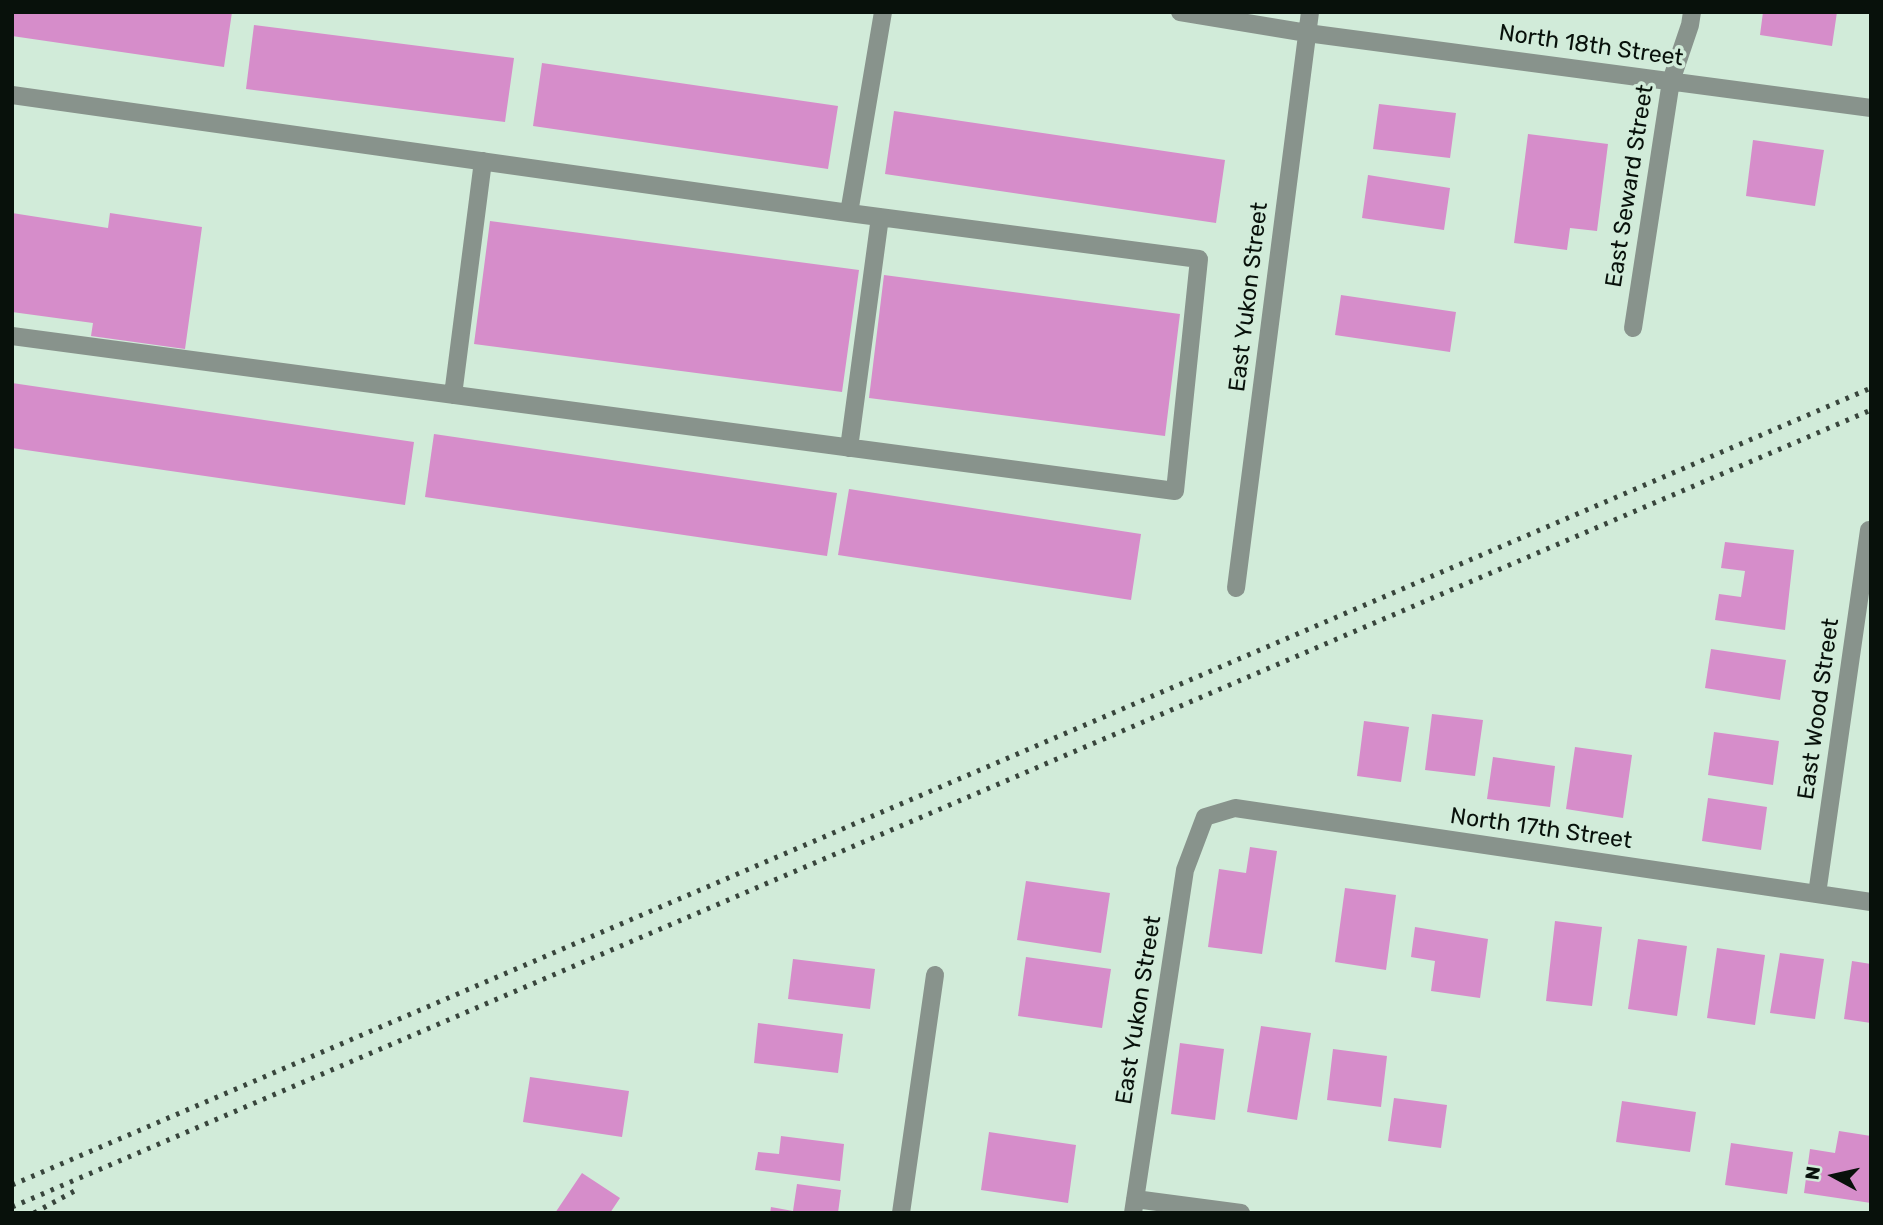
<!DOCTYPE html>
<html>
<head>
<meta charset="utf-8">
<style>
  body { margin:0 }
  #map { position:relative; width:1883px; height:1225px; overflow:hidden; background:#d1ebd9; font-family:Rubik,sans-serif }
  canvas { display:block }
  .frame { position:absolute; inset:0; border:14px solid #08110b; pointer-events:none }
  .north { position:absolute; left:1799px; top:1141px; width:70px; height:70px; -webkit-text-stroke:5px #d1ebd9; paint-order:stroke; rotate:278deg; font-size:19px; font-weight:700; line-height:28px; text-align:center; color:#08110b }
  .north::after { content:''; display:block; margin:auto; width:24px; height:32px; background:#08110b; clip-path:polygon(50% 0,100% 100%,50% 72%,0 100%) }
</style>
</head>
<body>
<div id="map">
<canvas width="1883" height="1225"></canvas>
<div class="frame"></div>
<div class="north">N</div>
</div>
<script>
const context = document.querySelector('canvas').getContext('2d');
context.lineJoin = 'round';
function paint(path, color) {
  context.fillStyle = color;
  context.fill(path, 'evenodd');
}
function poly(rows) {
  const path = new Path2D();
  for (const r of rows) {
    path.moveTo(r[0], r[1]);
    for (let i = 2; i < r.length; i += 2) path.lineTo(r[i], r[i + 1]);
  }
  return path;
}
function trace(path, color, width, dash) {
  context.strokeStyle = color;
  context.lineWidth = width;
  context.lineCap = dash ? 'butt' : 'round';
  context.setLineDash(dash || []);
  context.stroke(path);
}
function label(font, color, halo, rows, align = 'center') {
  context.font = font + ' Rubik,sans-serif';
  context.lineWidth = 7;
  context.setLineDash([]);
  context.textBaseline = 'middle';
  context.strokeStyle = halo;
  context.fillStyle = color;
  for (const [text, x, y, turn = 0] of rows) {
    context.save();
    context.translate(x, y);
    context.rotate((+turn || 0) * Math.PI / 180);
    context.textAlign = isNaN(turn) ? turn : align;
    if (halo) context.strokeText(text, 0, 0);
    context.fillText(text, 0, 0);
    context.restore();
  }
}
const building = poly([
  [12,12,232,12,224,67,12,36],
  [1763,12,1837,12,1832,46,1760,35],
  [254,25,514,58,505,122,246,89],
  [542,63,838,106,828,169,533,126],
  [1379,104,1456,113,1450,158,1373,149],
  [894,111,1225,160,1216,223,885,174],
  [1528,134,1608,144,1597,231,1570,228,1567,250,1514,243],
  [1753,140,1824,150,1815,206,1746,196],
  [1368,175,1450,188,1444,230,1362,218],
  [12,213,108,228,110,213,202,227,185,349,91,336,93,323,12,312],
  [490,221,859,270,842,392,474,344],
  [884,275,1180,314,1165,436,869,398],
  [1341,295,1456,312,1450,352,1335,335],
  [12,383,414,442,405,505,12,448],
  [434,434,837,493,827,556,425,497],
  [849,489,1141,534,1131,600,838,555],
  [1725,542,1794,550,1785,630,1715,620,1719,594,1741,597,1745,571,1721,568],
  [1711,649,1786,660,1780,700,1705,688],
  [1432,714,1483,720,1475,776,1425,770],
  [1364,721,1409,727,1401,782,1357,776],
  [1714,732,1779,741,1773,785,1708,775],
  [1575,747,1632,755,1623,818,1566,809],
  [1493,757,1555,766,1550,807,1487,799],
  [1708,798,1767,807,1761,850,1702,841],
  [1250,847,1277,851,1262,954,1208,947,1219,869,1246,873],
  [1026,881,1110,893,1101,953,1017,940],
  [1345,888,1396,895,1386,970,1335,962],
  [1555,921,1602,927,1592,1006,1546,1001],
  [1415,927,1488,939,1480,998,1431,991,1435,961,1411,957],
  [1638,939,1687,946,1677,1016,1628,1009],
  [1717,948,1765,955,1755,1025,1707,1018],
  [1780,953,1824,959,1815,1019,1770,1013],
  [1026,957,1111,969,1102,1028,1018,1016],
  [793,959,875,969,870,1009,788,999],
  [1852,961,1871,964,1871,1023,1844,1019],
  [758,1023,843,1034,838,1073,754,1063],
  [1261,1026,1311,1033,1297,1120,1247,1112],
  [1180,1043,1224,1049,1215,1120,1171,1114],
  [1333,1049,1387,1056,1381,1107,1327,1100],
  [530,1077,629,1091,622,1137,523,1122],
  [1394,1098,1447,1105,1441,1148,1388,1141],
  [1622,1101,1696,1112,1690,1152,1616,1142],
  [1839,1131,1871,1136,1871,1203,1804,1193,1810,1149,1835,1153],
  [989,1132,1076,1145,1068,1203,981,1190],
  [781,1136,844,1144,840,1181,755,1170,758,1152,779,1154],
  [1731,1143,1793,1152,1787,1194,1725,1185],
  [582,1173,620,1198,610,1213,555,1213],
  [797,1184,841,1190,838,1213,770,1213,771,1207,793,1211]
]);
const lane = poly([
  [12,95,849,213,1199,259,1175,491,12,336],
  [849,213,883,12],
  [453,395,483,161],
  [849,448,880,217]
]);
const street = poly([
  [1180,12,1307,33,1871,108],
  [1633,328,1671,81,1690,25,1692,12],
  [1236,588,1310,12],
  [1817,894,1869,530,1871,530],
  [1135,1199,1241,1213],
  [901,1213,935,975],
  [1133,1213,1185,870,1205,817,1235,808,1871,902]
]);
const rail = poly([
  [12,1185,1871,388],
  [12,1207,1871,410],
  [34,1213,80,1188]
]);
const streetNames = [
  ["North 18th Street",1591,46,8],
  ["East Seward Street",1630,186,-81],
  ["East Yukon Street",1249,297,-83],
  ["East Wood Street",1819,709,-82],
  ["North 17th Street",1541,829,8],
  ["East Yukon Street",1139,1010,-81]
];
paint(building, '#d68dca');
trace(lane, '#88938c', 18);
trace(street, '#88938c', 18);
trace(rail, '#38453c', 5, [3.5, 7]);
label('23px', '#08110b', '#d1ebd9', streetNames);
</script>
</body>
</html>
